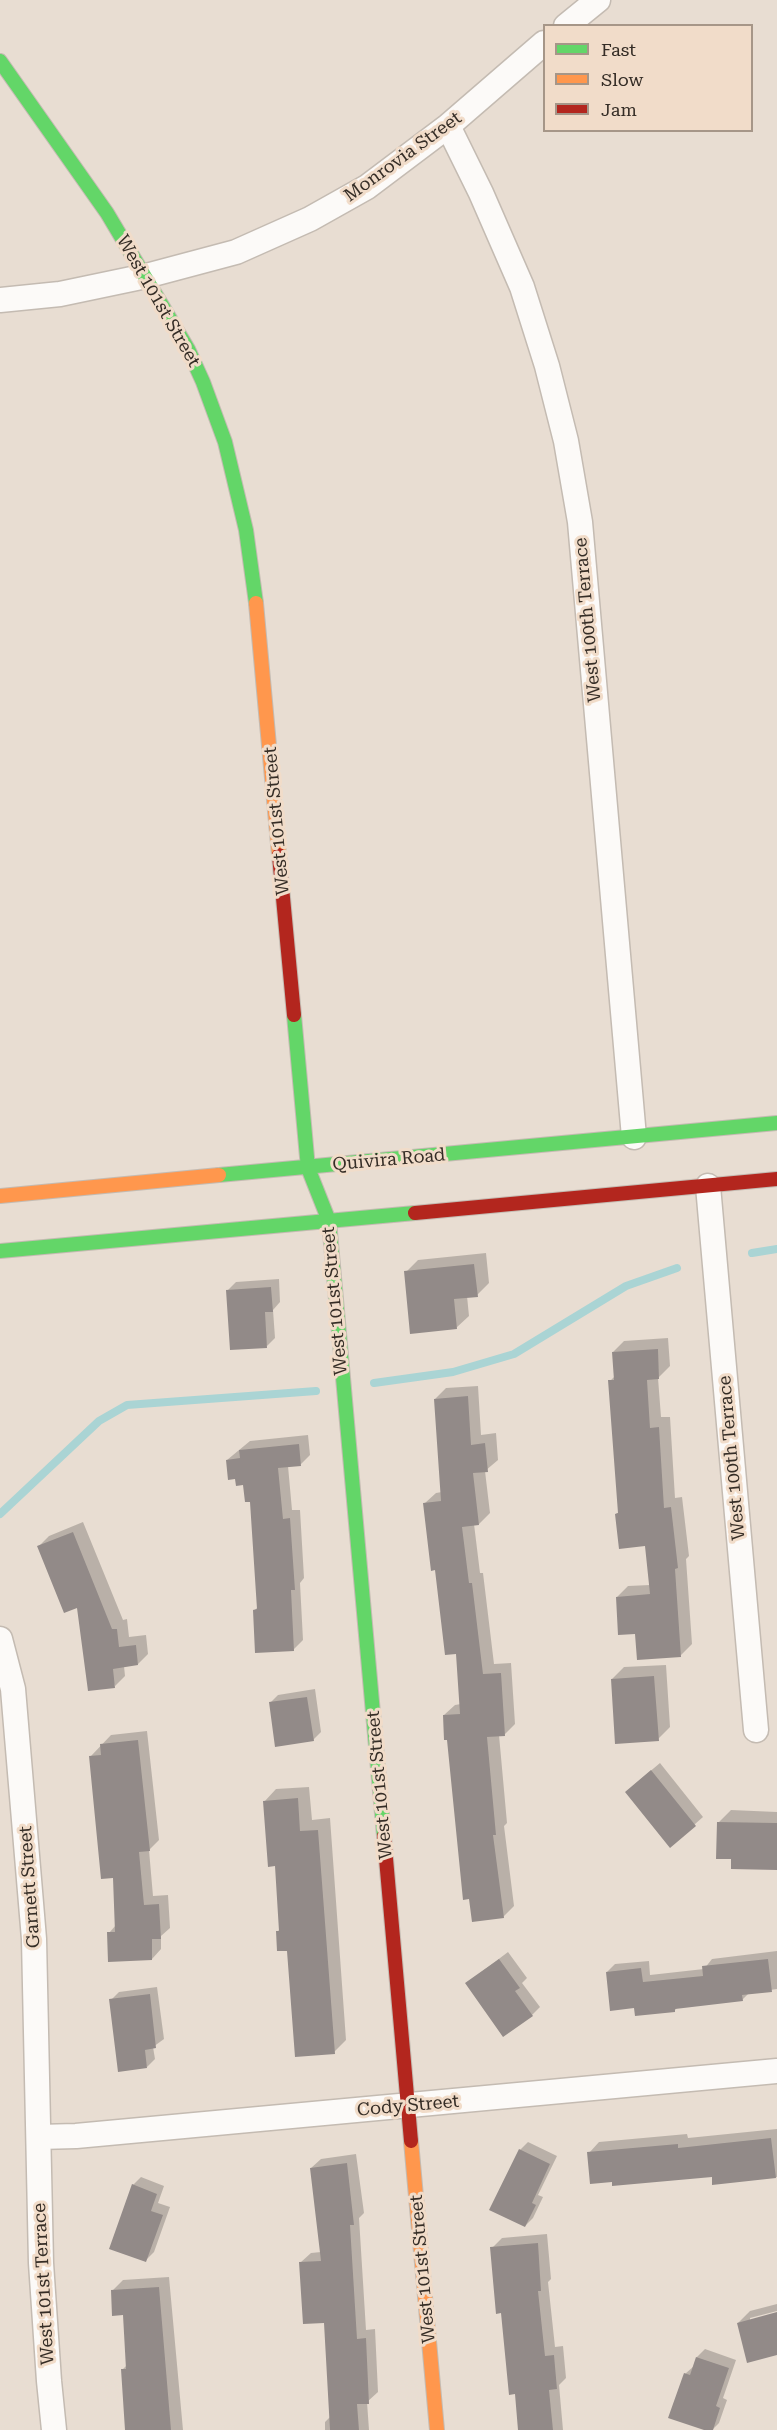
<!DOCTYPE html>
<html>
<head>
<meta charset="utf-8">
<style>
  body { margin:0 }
  #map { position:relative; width:777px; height:2430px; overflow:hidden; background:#e8ddd2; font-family:"Roboto Serif",serif }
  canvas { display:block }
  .legend { position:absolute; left:543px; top:24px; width:210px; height:108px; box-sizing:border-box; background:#f1dcc9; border:2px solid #a69688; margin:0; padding:8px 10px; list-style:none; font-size:18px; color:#352d26 }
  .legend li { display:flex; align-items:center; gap:12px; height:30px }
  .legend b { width:30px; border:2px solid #a69688 }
</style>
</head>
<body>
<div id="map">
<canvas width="777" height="2430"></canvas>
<ul class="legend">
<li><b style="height:8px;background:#63d668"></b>Fast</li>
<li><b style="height:8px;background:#ff974d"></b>Slow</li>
<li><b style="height:8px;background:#b3261e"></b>Jam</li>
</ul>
</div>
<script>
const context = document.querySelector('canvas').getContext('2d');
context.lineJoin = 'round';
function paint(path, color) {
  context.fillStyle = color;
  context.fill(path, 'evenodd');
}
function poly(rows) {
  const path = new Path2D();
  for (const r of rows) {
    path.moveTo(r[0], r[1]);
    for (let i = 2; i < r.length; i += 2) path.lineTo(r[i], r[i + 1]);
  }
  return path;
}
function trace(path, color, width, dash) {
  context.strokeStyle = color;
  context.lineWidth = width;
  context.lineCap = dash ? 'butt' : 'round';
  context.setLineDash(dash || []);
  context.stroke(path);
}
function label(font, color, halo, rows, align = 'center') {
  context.font = font + ' "Roboto Serif",serif';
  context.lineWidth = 6;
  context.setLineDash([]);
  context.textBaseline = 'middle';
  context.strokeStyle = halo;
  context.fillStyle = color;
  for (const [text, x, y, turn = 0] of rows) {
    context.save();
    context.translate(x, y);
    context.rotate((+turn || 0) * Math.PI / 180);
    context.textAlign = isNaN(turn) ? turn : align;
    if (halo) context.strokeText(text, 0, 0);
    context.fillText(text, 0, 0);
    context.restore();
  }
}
const shadow = poly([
  [486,1253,489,1283,477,1295,467,1296,469,1316,456,1328,406,1272,418,1260],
  [279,1279,280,1302,273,1310,275,1338,267,1346,228,1290,236,1282],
  [668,1338,670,1366,658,1378,661,1417,670,1417,675,1498,682,1497,689,1556,686,1559,692,1644,681,1655,637,1632,617,1597,628,1586,650,1585,646,1545,616,1514,619,1512,610,1381,615,1376,613,1352,624,1341],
  [478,1386,481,1435,496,1433,498,1460,485,1471,490,1513,479,1524,474,1524,480,1573,483,1573,494,1664,511,1663,515,1724,504,1735,499,1735,507,1823,504,1826,514,1906,503,1917,448,1738,444,1715,455,1705,461,1704,457,1652,436,1569,425,1503,436,1493,442,1492,435,1399,446,1388],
  [308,1435,310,1455,301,1464,288,1466,292,1510,300,1510,304,1578,300,1583,303,1640,293,1650,255,1610,259,1606,251,1500,245,1483,227,1460,250,1441],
  [83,1522,123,1620,127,1619,129,1637,146,1635,148,1654,138,1664,124,1666,125,1676,115,1686,79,1605,39,1546,49,1536],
  [666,1665,670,1727,658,1739,612,1679,624,1667],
  [315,1689,321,1732,313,1740,270,1703,278,1695],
  [147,1731,159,1840,149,1850,153,1896,168,1895,170,1928,161,1936,161,1949,152,1959,109,1933,116,1925,114,1877,91,1756,111,1735],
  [660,1763,703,1817,670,1846,635,1784],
  [309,1787,312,1820,330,1818,346,2040,334,2052,289,1949,277,1932,280,1929,276,1864,264,1802,276,1789],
  [731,1810,777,1812,777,1868,733,1858,719,1822],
  [777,1951,777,1989,749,1993,742,2000,678,2007,674,2011,635,2007,607,1972,615,1964,649,1961,650,1975,704,1969,712,1959],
  [508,1952,527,1978,522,1983,540,2007,532,2015,467,1983],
  [157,1987,164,2039,153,2047,155,2059,147,2067,111,2000,119,1992],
  [777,2129,777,2177,714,2183,713,2175,613,2181,589,2153,599,2142,687,2134,688,2138],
  [528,2142,557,2156,538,2195,543,2197,533,2218,525,2226,520,2150],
  [356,2154,364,2213,359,2218,366,2330,375,2329,378,2392,367,2402,369,2430,325,2430,325,2422,331,2416,325,2321,301,2262,311,2253,321,2252,311,2168,321,2159],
  [141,2177,164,2186,158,2203,170,2207,154,2252,146,2260,133,2185],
  [547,2234,551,2279,548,2282,555,2347,563,2346,566,2378,559,2385,563,2430,519,2430,517,2392,492,2248,502,2238],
  [169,2277,183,2430,127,2430,122,2370,127,2365,124,2314,112,2291,123,2280],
  [777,2304,777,2311,750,2318,750,2321,777,2314,777,2353,738,2323,750,2311],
  [705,2349,736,2360,723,2398,727,2400,719,2423,712,2430,708,2430,685,2374,694,2366,697,2357]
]);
const stream = poly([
  [752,1253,777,1249],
  [374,1383,453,1372,514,1354,626,1286,677,1268],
  [0,1514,99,1421,127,1405,316,1391]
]);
const building = poly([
  [474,1264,478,1297,454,1299,457,1329,410,1334,404,1271],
  [271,1287,273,1312,265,1312,267,1348,230,1350,226,1290],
  [658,1349,659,1379,647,1380,650,1428,659,1427,664,1508,671,1507,678,1568,675,1569,681,1657,637,1660,635,1634,618,1635,616,1597,650,1594,645,1546,619,1549,615,1514,618,1513,608,1380,614,1380,612,1352],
  [468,1396,471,1445,485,1443,488,1472,473,1473,479,1525,462,1527,469,1583,472,1583,483,1674,501,1673,505,1736,487,1737,496,1835,493,1835,504,1918,472,1922,469,1899,463,1900,447,1740,444,1740,443,1715,460,1714,456,1654,445,1655,435,1570,431,1571,423,1503,441,1501,434,1399],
  [299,1444,301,1466,278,1468,283,1519,290,1518,295,1590,291,1590,294,1651,255,1653,253,1610,257,1609,250,1502,245,1502,243,1485,236,1486,235,1479,228,1480,226,1460,240,1458,239,1450],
  [73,1532,112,1629,117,1629,119,1647,136,1645,138,1665,113,1669,115,1688,88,1691,77,1608,64,1613,37,1546],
  [654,1676,659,1741,615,1744,611,1679],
  [307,1697,314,1741,275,1747,269,1702],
  [138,1740,150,1851,139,1852,144,1905,159,1904,161,1939,152,1939,152,1960,108,1962,107,1932,115,1932,113,1878,101,1879,89,1756,101,1755,100,1744],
  [651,1770,696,1826,670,1848,625,1792],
  [298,1798,300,1831,318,1830,335,2054,295,2057,287,1951,277,1951,276,1931,279,1931,275,1866,268,1867,263,1801],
  [717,1822,777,1823,777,1870,731,1869,731,1859,716,1859],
  [499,1959,520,1988,515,1991,533,2016,503,2037,465,1983],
  [768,1959,772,1992,742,1995,743,2001,675,2009,675,2012,635,2016,634,2008,610,2011,606,1972,641,1968,643,1982,703,1976,702,1966],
  [150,1994,156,2048,145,2050,147,2068,118,2072,109,1999],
  [771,2138,776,2178,712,2185,712,2177,612,2186,612,2182,590,2184,587,2152,678,2144,678,2148],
  [519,2149,550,2164,532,2203,536,2205,525,2227,489,2210],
  [347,2163,354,2225,350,2225,357,2339,366,2338,369,2404,357,2404,359,2430,330,2430,324,2323,303,2324,299,2262,321,2261,310,2168],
  [132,2184,157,2194,151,2211,163,2215,146,2262,109,2249],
  [538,2243,541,2291,538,2291,545,2356,554,2355,557,2389,549,2390,553,2430,518,2430,515,2394,509,2395,501,2313,496,2314,490,2247],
  [159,2287,171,2430,125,2430,121,2369,126,2369,123,2315,112,2316,111,2290],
  [777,2312,777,2355,747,2363,737,2323],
  [696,2357,729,2368,716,2406,720,2408,713,2430,704,2430,668,2418,684,2373,690,2375]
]);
const street = poly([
  [566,26,598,0],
  [448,126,481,193,522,287,547,366,566,441,580,522,634,1137],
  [0,300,60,294,146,276,236,252,310,219,367,187,448,126,544,43],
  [708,1186,756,1730],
  [0,1639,13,1689,34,1939,41,2263,49,2381,54,2430],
  [39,2137,76,2136,777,2071]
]);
const fast = poly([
  [0,61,107,213,188,349,203,382,225,442,246,530,256,603],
  [294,1015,308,1168,329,1221,384,1836],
  [219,1175,777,1123],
  [0,1251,415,1213]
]);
const slow = poly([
  [256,603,279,855],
  [0,1196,219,1175],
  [411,2141,437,2430]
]);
const jam = poly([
  [279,855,294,1015],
  [415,1213,777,1179],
  [384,1836,411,2141]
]);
const streetNames = [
  ["Monrovia Street",403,157,-36],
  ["West 101st Street",158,301,60],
  ["West 100th Terrace",588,620,-95],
  ["West 101st Street",277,821,-95],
  ["Quivira Road",389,1160,-5],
  ["West 101st Street",335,1301,-95],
  ["West 100th Terrace",732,1458,-95],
  ["West 101st Street",380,1785,-95],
  ["Garnett Street",30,1887,-94],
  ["Cody Street",408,2106,-5],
  ["West 101st Street",423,2269,-95],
  ["West 101st Terrace",44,2284,-93]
];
paint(shadow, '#0003');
trace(stream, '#aad4d4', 8);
paint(building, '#928a88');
trace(street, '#c4bbb2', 27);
trace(fast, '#c4bbb2', 16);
trace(slow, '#c4bbb2', 16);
trace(jam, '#c4bbb2', 16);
trace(street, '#fcfaf8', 24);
trace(fast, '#63d668', 14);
trace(slow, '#ff974d', 14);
trace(jam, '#b3261e', 14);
label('18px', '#352d26', '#f1dcc9', streetNames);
</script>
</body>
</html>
